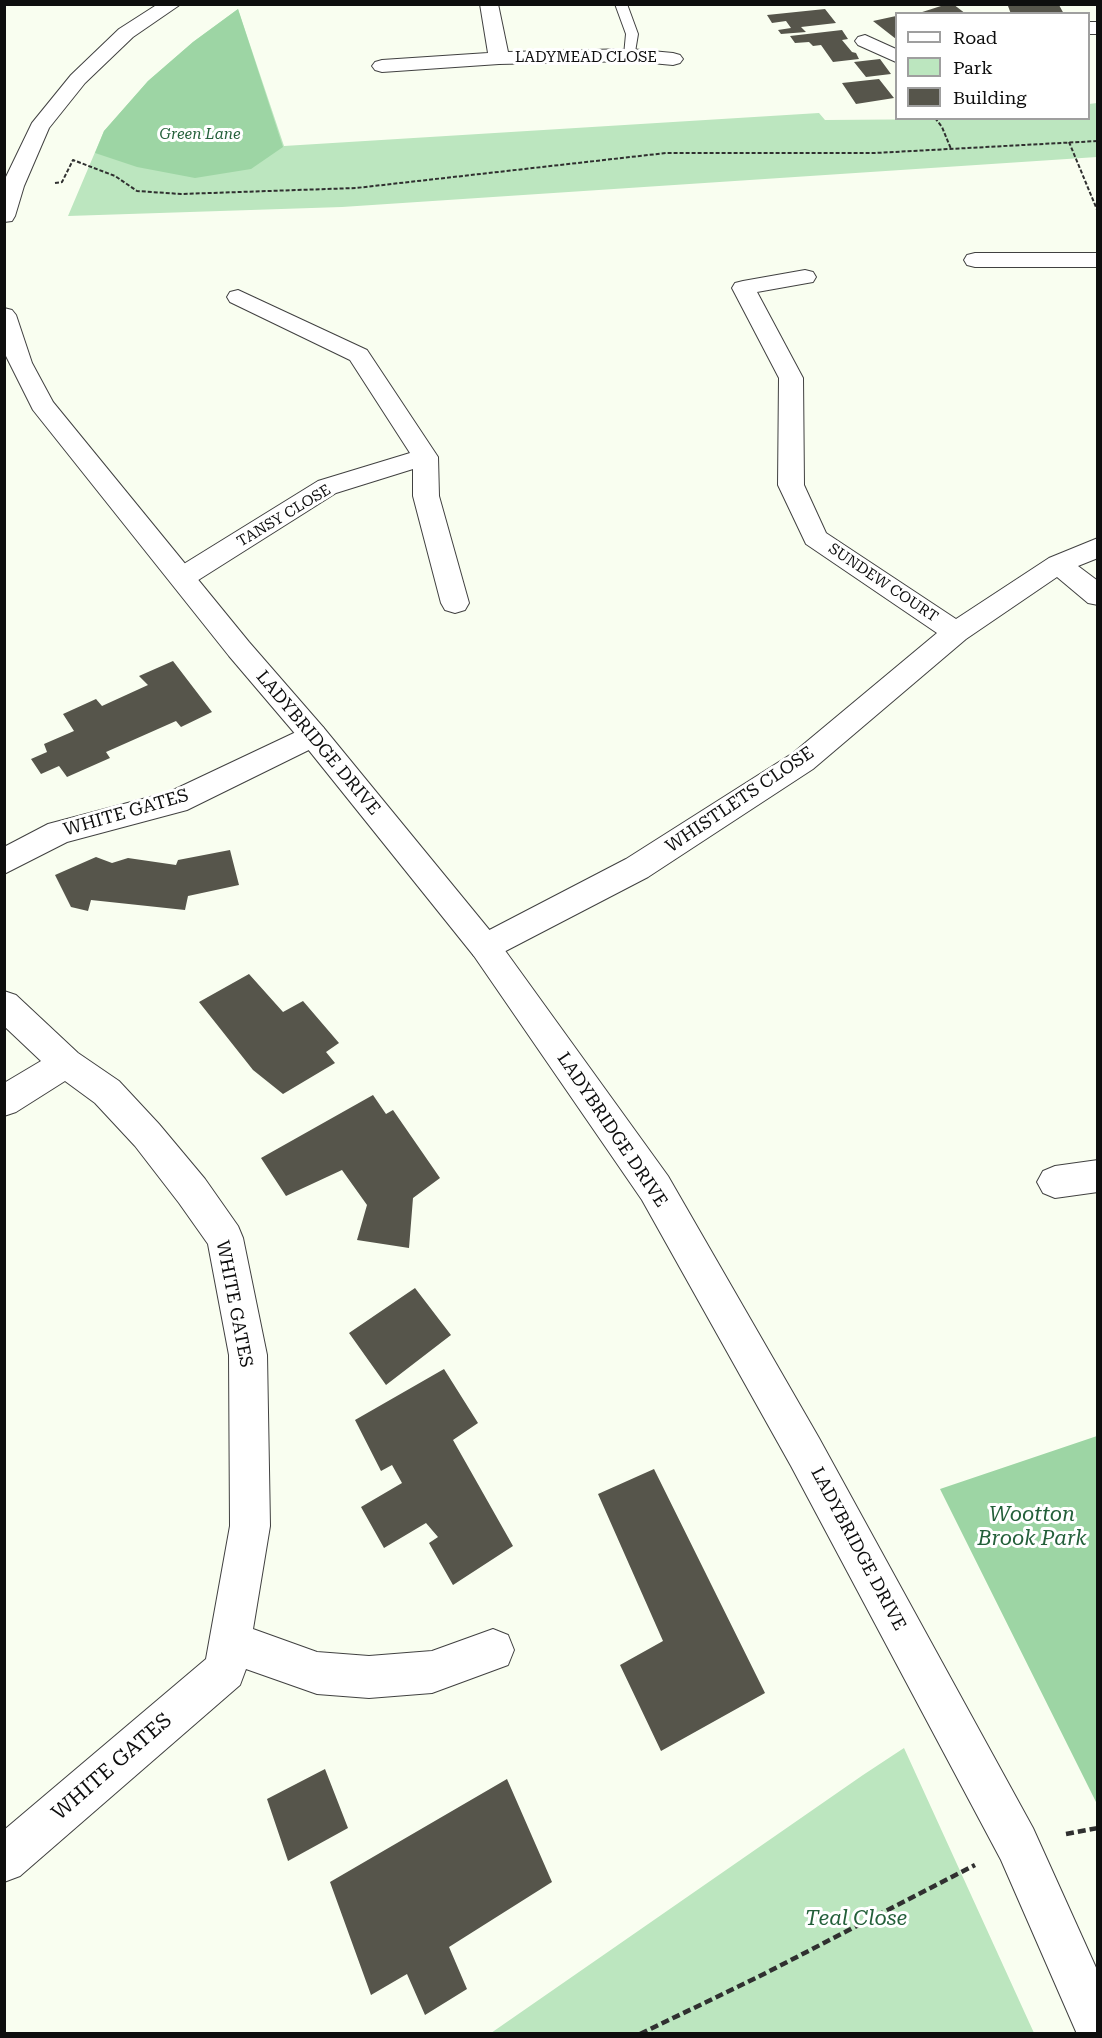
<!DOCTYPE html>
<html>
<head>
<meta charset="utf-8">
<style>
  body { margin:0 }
  #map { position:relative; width:1102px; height:2038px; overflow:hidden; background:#f9fef0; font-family:"Roboto Serif",serif }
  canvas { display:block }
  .frame { position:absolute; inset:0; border:6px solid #0e0e0e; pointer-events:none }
  .legend { position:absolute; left:895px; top:12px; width:195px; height:108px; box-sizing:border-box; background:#fff; border:2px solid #9f9f9f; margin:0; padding:8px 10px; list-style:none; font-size:18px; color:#0e0e0e }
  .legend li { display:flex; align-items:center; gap:12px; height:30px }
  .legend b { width:30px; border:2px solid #9f9f9f }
</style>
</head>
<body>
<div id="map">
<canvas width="1102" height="2038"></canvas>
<div class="frame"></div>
<ul class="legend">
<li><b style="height:8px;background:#fff"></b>Road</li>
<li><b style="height:16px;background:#bce6bf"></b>Park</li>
<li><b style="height:16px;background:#56554b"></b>Building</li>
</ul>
</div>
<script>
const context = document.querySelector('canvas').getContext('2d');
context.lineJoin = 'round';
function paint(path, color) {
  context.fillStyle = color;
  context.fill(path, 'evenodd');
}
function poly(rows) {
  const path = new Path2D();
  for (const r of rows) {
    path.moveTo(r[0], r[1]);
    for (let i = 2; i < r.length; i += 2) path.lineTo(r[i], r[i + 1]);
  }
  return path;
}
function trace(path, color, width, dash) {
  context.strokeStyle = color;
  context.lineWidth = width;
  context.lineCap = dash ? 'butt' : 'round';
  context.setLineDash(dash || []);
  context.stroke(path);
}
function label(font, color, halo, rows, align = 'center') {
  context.font = font + ' "Roboto Serif",serif';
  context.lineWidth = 6;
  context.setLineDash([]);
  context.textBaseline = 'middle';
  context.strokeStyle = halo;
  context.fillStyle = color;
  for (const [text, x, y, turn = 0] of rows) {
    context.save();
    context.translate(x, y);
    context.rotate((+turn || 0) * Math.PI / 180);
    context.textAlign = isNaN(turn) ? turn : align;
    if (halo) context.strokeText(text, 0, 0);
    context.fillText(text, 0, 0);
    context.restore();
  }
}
const green = poly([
  [238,9,284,146,819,113,825,120,1088,118,1089,104,1097,103,1097,157,342,207,68,216,104,131,148,81,193,42],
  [904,1748,1034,2033,491,2033,863,1775]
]);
const forest = poly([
  [238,9,283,147,251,169,195,178,137,167,95,153,104,131,148,81,193,42],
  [1097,1436,1098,1436,1097,1804,940,1489]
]);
const building = poly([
  [938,4,953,4,966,14,916,14,941,6],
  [1059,5,1064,14,1011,14,1008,6],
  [825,9,836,23,801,27,806,32,781,34,778,30,791,28,786,21,772,23,767,15],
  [896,16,896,39,873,21],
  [842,30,848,39,842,40,852,52,856,53,859,59,833,62,821,45,813,46,809,42,795,43,790,36],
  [880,59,891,74,866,77,854,62],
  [879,79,894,98,856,104,842,83],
  [173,661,212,712,181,727,176,721,106,752,110,758,67,777,59,766,41,774,31,759,47,752,44,744,74,731,63,714,96,699,102,706,148,685,139,676],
  [230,850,239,885,188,896,185,910,91,900,88,911,71,907,55,875,96,857,112,863,128,858,176,865,178,860],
  [249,974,283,1012,303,1001,339,1043,326,1052,335,1063,283,1094,253,1070,199,1002],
  [373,1095,386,1114,393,1110,440,1178,413,1198,409,1248,357,1240,367,1205,342,1170,286,1196,261,1158],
  [415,1288,451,1335,386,1385,349,1333],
  [444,1369,478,1423,453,1440,513,1546,453,1585,429,1543,438,1537,426,1523,384,1548,361,1507,402,1483,392,1465,381,1471,355,1420],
  [654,1469,765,1693,661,1751,620,1665,663,1641,598,1494],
  [325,1769,348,1828,288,1861,267,1799],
  [507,1779,552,1882,449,1947,467,1989,425,2015,407,1974,371,1995,330,1882]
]);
const pathFar1 = poly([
  [935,118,942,127,951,149],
  [1069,142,1098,212],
  [55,183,62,182,73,160,115,176,137,191,181,194,356,188,666,153,875,153,1098,141]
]);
const path = poly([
  [1066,1834,1098,1828],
  [640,2034,758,1977,975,1865]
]);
const service = poly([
  [615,4,627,4,638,34,634,58,630,59,624,55,626,34,615,4]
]);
const minor = poly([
  [480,4,498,4,508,52,630,49,673,53,680,55,683,59,680,63,673,65,630,61,499,64,382,72,375,70,372,66,375,62,382,60,488,53,480,4],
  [1088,22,1098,22,1098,34,1088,34,1088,22],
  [865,35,896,49,896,62,858,45,855,41,858,37,865,35],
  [975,253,1098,253,1098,267,975,267,967,265,964,260,967,255,975,253],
  [805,270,813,272,816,277,813,282,757,292,803,378,804,485,826,533,956,619,1049,558,1098,538,1098,558,1078,566,1098,581,1098,605,1088,603,1057,577,966,639,813,769,648,877,496,956,485,960,474,956,469,947,474,938,626,859,793,753,937,633,806,544,778,485,779,378,732,288,735,283,743,281,805,270],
  [238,290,367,350,438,457,439,496,469,603,465,610,455,613,445,610,441,603,413,496,413,469,336,493,192,584,183,586,174,584,170,577,174,570,318,481,410,453,350,360,230,302,227,297,230,292,238,290],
  [313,724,323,727,327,735,323,743,187,810,67,842,4,874,4,847,48,824,169,792,313,724],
  [4,991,16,995,78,1053,119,1081,159,1124,205,1179,238,1226,243,1238,267,1355,270,1526,253,1629,317,1652,369,1656,432,1651,493,1629,508,1635,514,1650,508,1665,432,1693,369,1698,317,1694,246,1669,240,1685,20,1876,4,1882,4,1830,206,1659,230,1526,229,1355,208,1244,179,1203,135,1146,95,1103,65,1081,16,1112,4,1116,4,1083,41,1061,4,1026,4,991],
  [1098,1160,1098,1192,1055,1198,1043,1193,1037,1182,1043,1171,1055,1166,1098,1160]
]);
const tertiary = poly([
  [158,4,181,4,133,37,85,83,49,128,24,186,15,216,12,221,4,222,4,181,32,123,71,75,119,29,158,4],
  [4,308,12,310,16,315,32,363,53,402,249,642,323,727,496,938,668,1176,819,1438,1033,1828,1098,1972,1098,2034,1077,2034,1001,1860,791,1466,642,1200,474,956,303,743,229,656,33,410,4,352,4,308]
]);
const farStreetnames = [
  ["LADYMEAD CLOSE",586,58],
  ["TANSY CLOSE",284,516,-31],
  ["SUNDEW COURT",883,583,34]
];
const farParknames = [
  ["Green Lane",200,135]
];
const streetNames = [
  ["LADYBRIDGE DRIVE",318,743,50],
  ["WHISTLETS CLOSE",740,800,-34],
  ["WHITE GATES",126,813,-16],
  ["LADYBRIDGE DRIVE",612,1130,56],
  ["WHITE GATES",234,1304,79],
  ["LADYBRIDGE DRIVE",858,1549,62]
];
const nearParknames = [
  ["Wootton",1032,1515],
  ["Brook Park",1032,1539],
  ["Teal Close",856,1919]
];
const nearStreetnames = [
  ["WHITE GATES",112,1767,-41]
];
paint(green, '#bce6bf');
paint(forest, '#9dd5a4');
paint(building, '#56554b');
trace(service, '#414141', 2);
trace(minor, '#414141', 2);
trace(tertiary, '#414141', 2);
trace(pathFar1, '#303030', 2, [4, 2]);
trace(path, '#303030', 4.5, [8, 4]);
paint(service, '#fff');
paint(minor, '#fff');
paint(tertiary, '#fff');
label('15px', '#0e0e0e', '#fff', farStreetnames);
label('italic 15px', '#24603a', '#fff', farParknames);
label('18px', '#0e0e0e', '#fff', streetNames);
label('italic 21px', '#24603a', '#fff', nearParknames);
label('21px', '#0e0e0e', '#fff', nearStreetnames);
</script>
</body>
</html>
